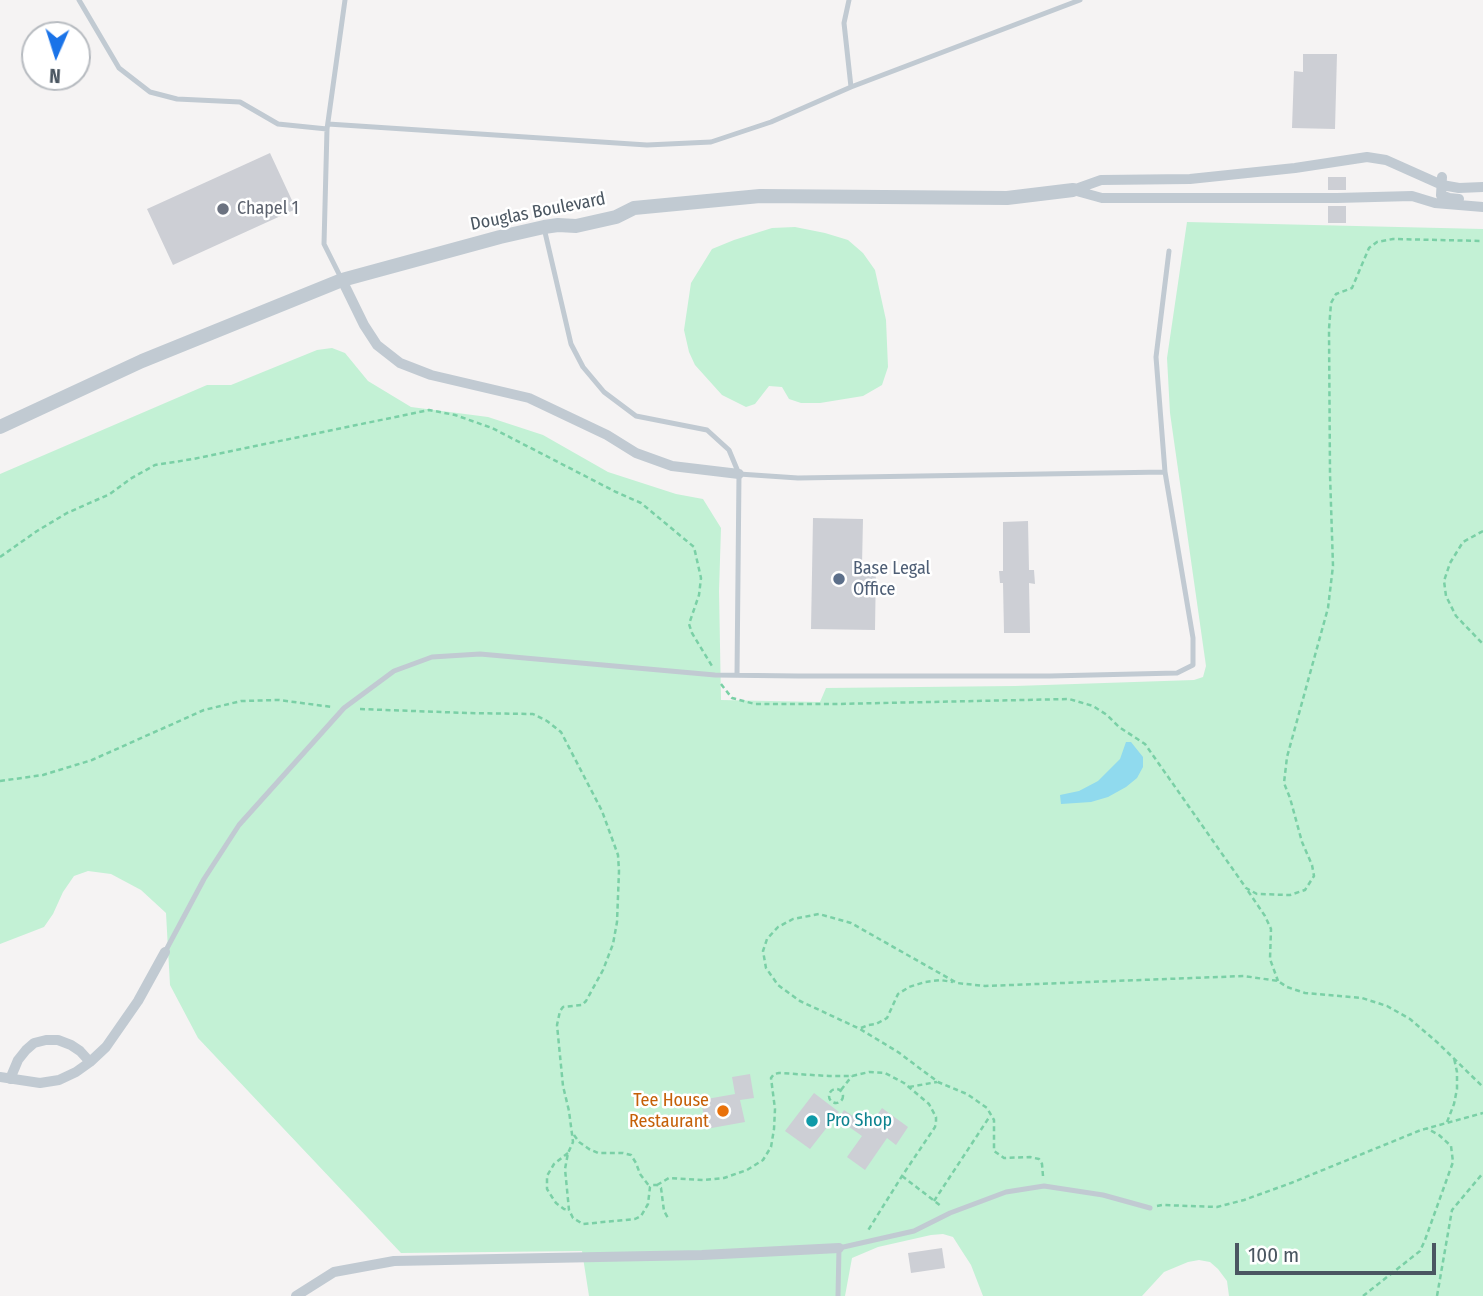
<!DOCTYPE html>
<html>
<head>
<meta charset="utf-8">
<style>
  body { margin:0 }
  #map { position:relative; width:1483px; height:1296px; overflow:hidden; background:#f5f3f3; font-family:"Fira Sans Condensed",sans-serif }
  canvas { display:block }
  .north { position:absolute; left:21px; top:21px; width:70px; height:70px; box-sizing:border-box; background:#fff; border:2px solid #b7bbc0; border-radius:50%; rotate:183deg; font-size:19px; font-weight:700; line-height:28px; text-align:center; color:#4a5661 }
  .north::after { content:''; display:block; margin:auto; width:24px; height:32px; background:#1a73e8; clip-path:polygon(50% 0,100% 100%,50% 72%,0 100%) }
  .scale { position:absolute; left:1235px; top:1243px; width:201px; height:32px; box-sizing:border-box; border:4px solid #4a5661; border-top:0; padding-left:9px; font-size:21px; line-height:24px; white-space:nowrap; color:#4a5661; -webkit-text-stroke:5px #fff; paint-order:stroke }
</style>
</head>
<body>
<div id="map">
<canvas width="1483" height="1296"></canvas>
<div class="north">N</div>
<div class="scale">100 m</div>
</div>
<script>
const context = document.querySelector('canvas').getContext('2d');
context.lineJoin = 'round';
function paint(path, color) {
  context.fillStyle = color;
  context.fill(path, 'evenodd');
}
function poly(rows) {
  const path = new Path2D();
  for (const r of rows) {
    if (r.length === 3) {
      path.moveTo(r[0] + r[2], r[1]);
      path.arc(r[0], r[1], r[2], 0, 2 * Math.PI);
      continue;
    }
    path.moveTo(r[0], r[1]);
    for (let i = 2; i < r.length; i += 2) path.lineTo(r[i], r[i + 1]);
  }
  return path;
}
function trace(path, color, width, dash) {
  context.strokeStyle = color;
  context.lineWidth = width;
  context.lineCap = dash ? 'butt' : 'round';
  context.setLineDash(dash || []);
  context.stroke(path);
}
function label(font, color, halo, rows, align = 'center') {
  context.font = font + ' "Fira Sans Condensed",sans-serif';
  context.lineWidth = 5;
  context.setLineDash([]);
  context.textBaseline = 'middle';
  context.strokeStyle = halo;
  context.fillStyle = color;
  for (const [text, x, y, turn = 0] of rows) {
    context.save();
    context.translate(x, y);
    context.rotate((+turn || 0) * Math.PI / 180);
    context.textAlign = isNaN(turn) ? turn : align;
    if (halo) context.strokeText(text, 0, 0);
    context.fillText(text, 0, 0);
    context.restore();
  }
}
const green = poly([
  [1187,222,1483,229,1483,1296,1229,1296,1227,1281,1218,1269,1210,1262,1199,1260,1188,1262,1164,1272,1142,1296,983,1296,971,1265,960,1248,953,1237,943,1234,931,1235,878,1247,852,1258,845,1296,589,1296,582,1251,401,1253,198,1038,170,985,166,913,141,890,111,874,88,871,74,876,63,892,53,914,44,927,0,944,0,474,207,385,231,385,317,350,332,348,345,353,368,381,411,407,488,417,543,435,608,472,676,494,703,499,721,528,719,591,721,700,820,702,826,688,1015,686,1194,680,1203,677,1206,666,1170,413,1167,358],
  [795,227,825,233,848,240,863,253,875,270,886,320,888,367,882,385,863,396,820,403,801,403,789,399,782,387,769,386,755,404,746,407,722,395,695,365,689,352,684,330,691,283,712,249,734,240,772,228]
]);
const water = poly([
  [1126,742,1131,742,1143,757,1143,767,1137,778,1126,787,1108,797,1091,802,1061,804,1060,795,1079,791,1098,781,1120,759]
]);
const building = poly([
  [1303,54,1337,54,1335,129,1292,128,1294,71,1303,72],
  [270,153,296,209,173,265,147,209],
  [1328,177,1346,177,1346,190,1328,190],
  [1328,206,1346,206,1346,223,1328,223],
  [813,518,863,519,862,565,876,565,875,630,811,629],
  [1028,521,1029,570,1034,570,1035,584,1029,583,1030,633,1004,633,1003,583,1000,583,999,571,1003,571,1003,522],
  [750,1074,754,1098,740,1100,745,1122,706,1129,701,1100,735,1094,732,1077],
  [814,1093,839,1112,810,1149,785,1131],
  [882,1108,908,1127,896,1145,887,1138,865,1170,847,1157,862,1136,838,1119,844,1110,869,1127],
  [942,1248,945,1268,911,1273,908,1253]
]);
const path = poly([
  [1483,531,1463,542,1450,563,1444,581,1446,596,1456,616,1483,644],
  [0,557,37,531,67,513,110,494,130,479,155,465,193,459,429,410,455,415,492,428,616,492,641,503,694,547,701,578,699,595,689,624,692,633,712,666],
  [721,684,732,698,755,704,836,704,1069,699,1093,706,1107,715,1119,727,1145,744,1246,888,1257,894,1290,895,1305,890,1314,876,1312,865,1302,842,1290,798,1284,783,1287,757,1328,608,1333,566,1330,474,1329,329,1331,303,1336,294,1352,288,1369,248,1377,242,1393,239,1483,241],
  [360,709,467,713,533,714,547,721,561,732,602,811,618,855,619,871,617,922,613,944,603,970,586,1001,582,1005,563,1007,560,1011,557,1025,563,1086,569,1111,573,1142,568,1153,565,1169,569,1210,573,1218,583,1224,635,1219,641,1216,648,1204,650,1187,652,1185,657,1185,661,1188,664,1211,668,1218],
  [0,781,43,775,92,760,204,710,241,701,279,700,332,707],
  [1248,891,1265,916,1271,929,1270,959,1278,981],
  [861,1028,868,1025,876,1024,887,1018,898,994,909,987,925,982,940,980,953,982],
  [909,1087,937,1082],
  [836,1096,7],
  [841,1090,852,1076],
  [1447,1122,1454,1104,1457,1089,1457,1072,1454,1058],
  [574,1135,579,1142,589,1149,598,1153,623,1153,631,1155,636,1163,640,1174,650,1187],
  [568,1153,554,1164,547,1176,547,1189,552,1197,556,1203,564,1209,569,1210],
  [902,1176,941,1206],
  [1043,1176,1042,1164,1039,1159,1030,1157,1004,1158,994,1151,994,1120,987,1108,967,1094,938,1082,898,1052,860,1029,800,1001,778,985,766,968,763,951,767,939,778,927,793,919,819,914,851,923,957,983,985,986,1244,976,1278,981,1287,987,1305,993,1362,998,1387,1006,1410,1019,1438,1043,1483,1087],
  [657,1185,669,1178,704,1180,724,1178,747,1170,763,1160,771,1147,774,1129,775,1109,771,1078,774,1074,779,1073,829,1076,852,1076,869,1072,885,1073,904,1083,929,1104,936,1117,936,1122,935,1127,902,1176,867,1232],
  [934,1201,990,1116],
  [1157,1206,1162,1205,1217,1207,1244,1200,1291,1183,1421,1130,1483,1113],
  [1363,1296,1420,1251,1425,1240,1453,1162,1451,1146,1439,1135,1426,1128],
  [1437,1296,1452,1210,1483,1173]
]);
const service = poly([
  [79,0,119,68,150,92,177,99,240,102,278,124,327,129],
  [849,0,844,23,851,87],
  [328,124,647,145,711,142,771,122,851,87,1080,0],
  [544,228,571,344,583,367,604,392,636,416,707,430,729,450,739,474,737,675],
  [342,280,324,244,327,129,345,0],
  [739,474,798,478,1165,472],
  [165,952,204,879,239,825,344,708,394,671,432,657,480,654,715,675,798,676,1050,676,1177,673,1193,665,1193,638,1165,472,1156,357,1169,251],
  [838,1296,839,1248,914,1231,950,1213,1006,1192,1044,1186,1103,1195,1150,1208]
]);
const minor = poly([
  [1442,177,1441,195,1449,198,1459,199],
  [1073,190,1101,180,1190,179,1295,168,1367,157,1386,160,1442,185,1459,188,1483,187],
  [1073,190,1102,198,1337,198,1412,196,1435,203,1483,207],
  [342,280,364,325,377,345,400,363,431,375,529,398,607,435,636,453,672,466,739,474],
  [0,1077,40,1083,59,1080,76,1072,90,1062,106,1047,138,1001,165,952],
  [10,1079,18,1060,26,1050,34,1043,46,1040,58,1040,71,1045,80,1051,90,1062],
  [296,1296,334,1272,394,1261,702,1255,839,1248]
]);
const tertiary = poly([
  [0,427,142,361,342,280,500,237,544,227,558,225,576,226,616,217,634,208,760,196,1007,198,1073,190]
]);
const markers = [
  [223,209,7,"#6b7280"],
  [839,579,7,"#5c6f8a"],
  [723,1111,7,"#e8710a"],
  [812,1121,7,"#0f9aa8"]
];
const worshipNames = [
  ["Chapel 1",237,209]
];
const streetNames = [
  ["Douglas Boulevard",538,212,-11]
];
const serviceNames = [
  ["Base Legal",853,569],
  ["Office",853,590]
];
const foodNames = [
  ["Tee House",709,1101],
  ["Restaurant",709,1122]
];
const cultureNames = [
  ["Pro Shop",826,1121]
];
paint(green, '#c3f1d5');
paint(water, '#90daee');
paint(building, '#cdcfd5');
trace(path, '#7ad0a6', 2.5, [5, 3.5]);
trace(service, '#c1cad2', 5);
trace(minor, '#c1cad2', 10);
trace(tertiary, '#c1cad2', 14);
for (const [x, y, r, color] of markers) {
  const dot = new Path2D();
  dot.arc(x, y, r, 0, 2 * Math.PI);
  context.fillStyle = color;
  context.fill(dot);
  trace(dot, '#fff', 2.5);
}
label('18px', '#5b616d', '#fff', worshipNames, 'left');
label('18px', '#4a5661', '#fff', streetNames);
label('18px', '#4e5e75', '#fff', serviceNames, 'left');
label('18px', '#c56008', '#fff', foodNames, 'right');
label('18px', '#0d838f', '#fff', cultureNames, 'left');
</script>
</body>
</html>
